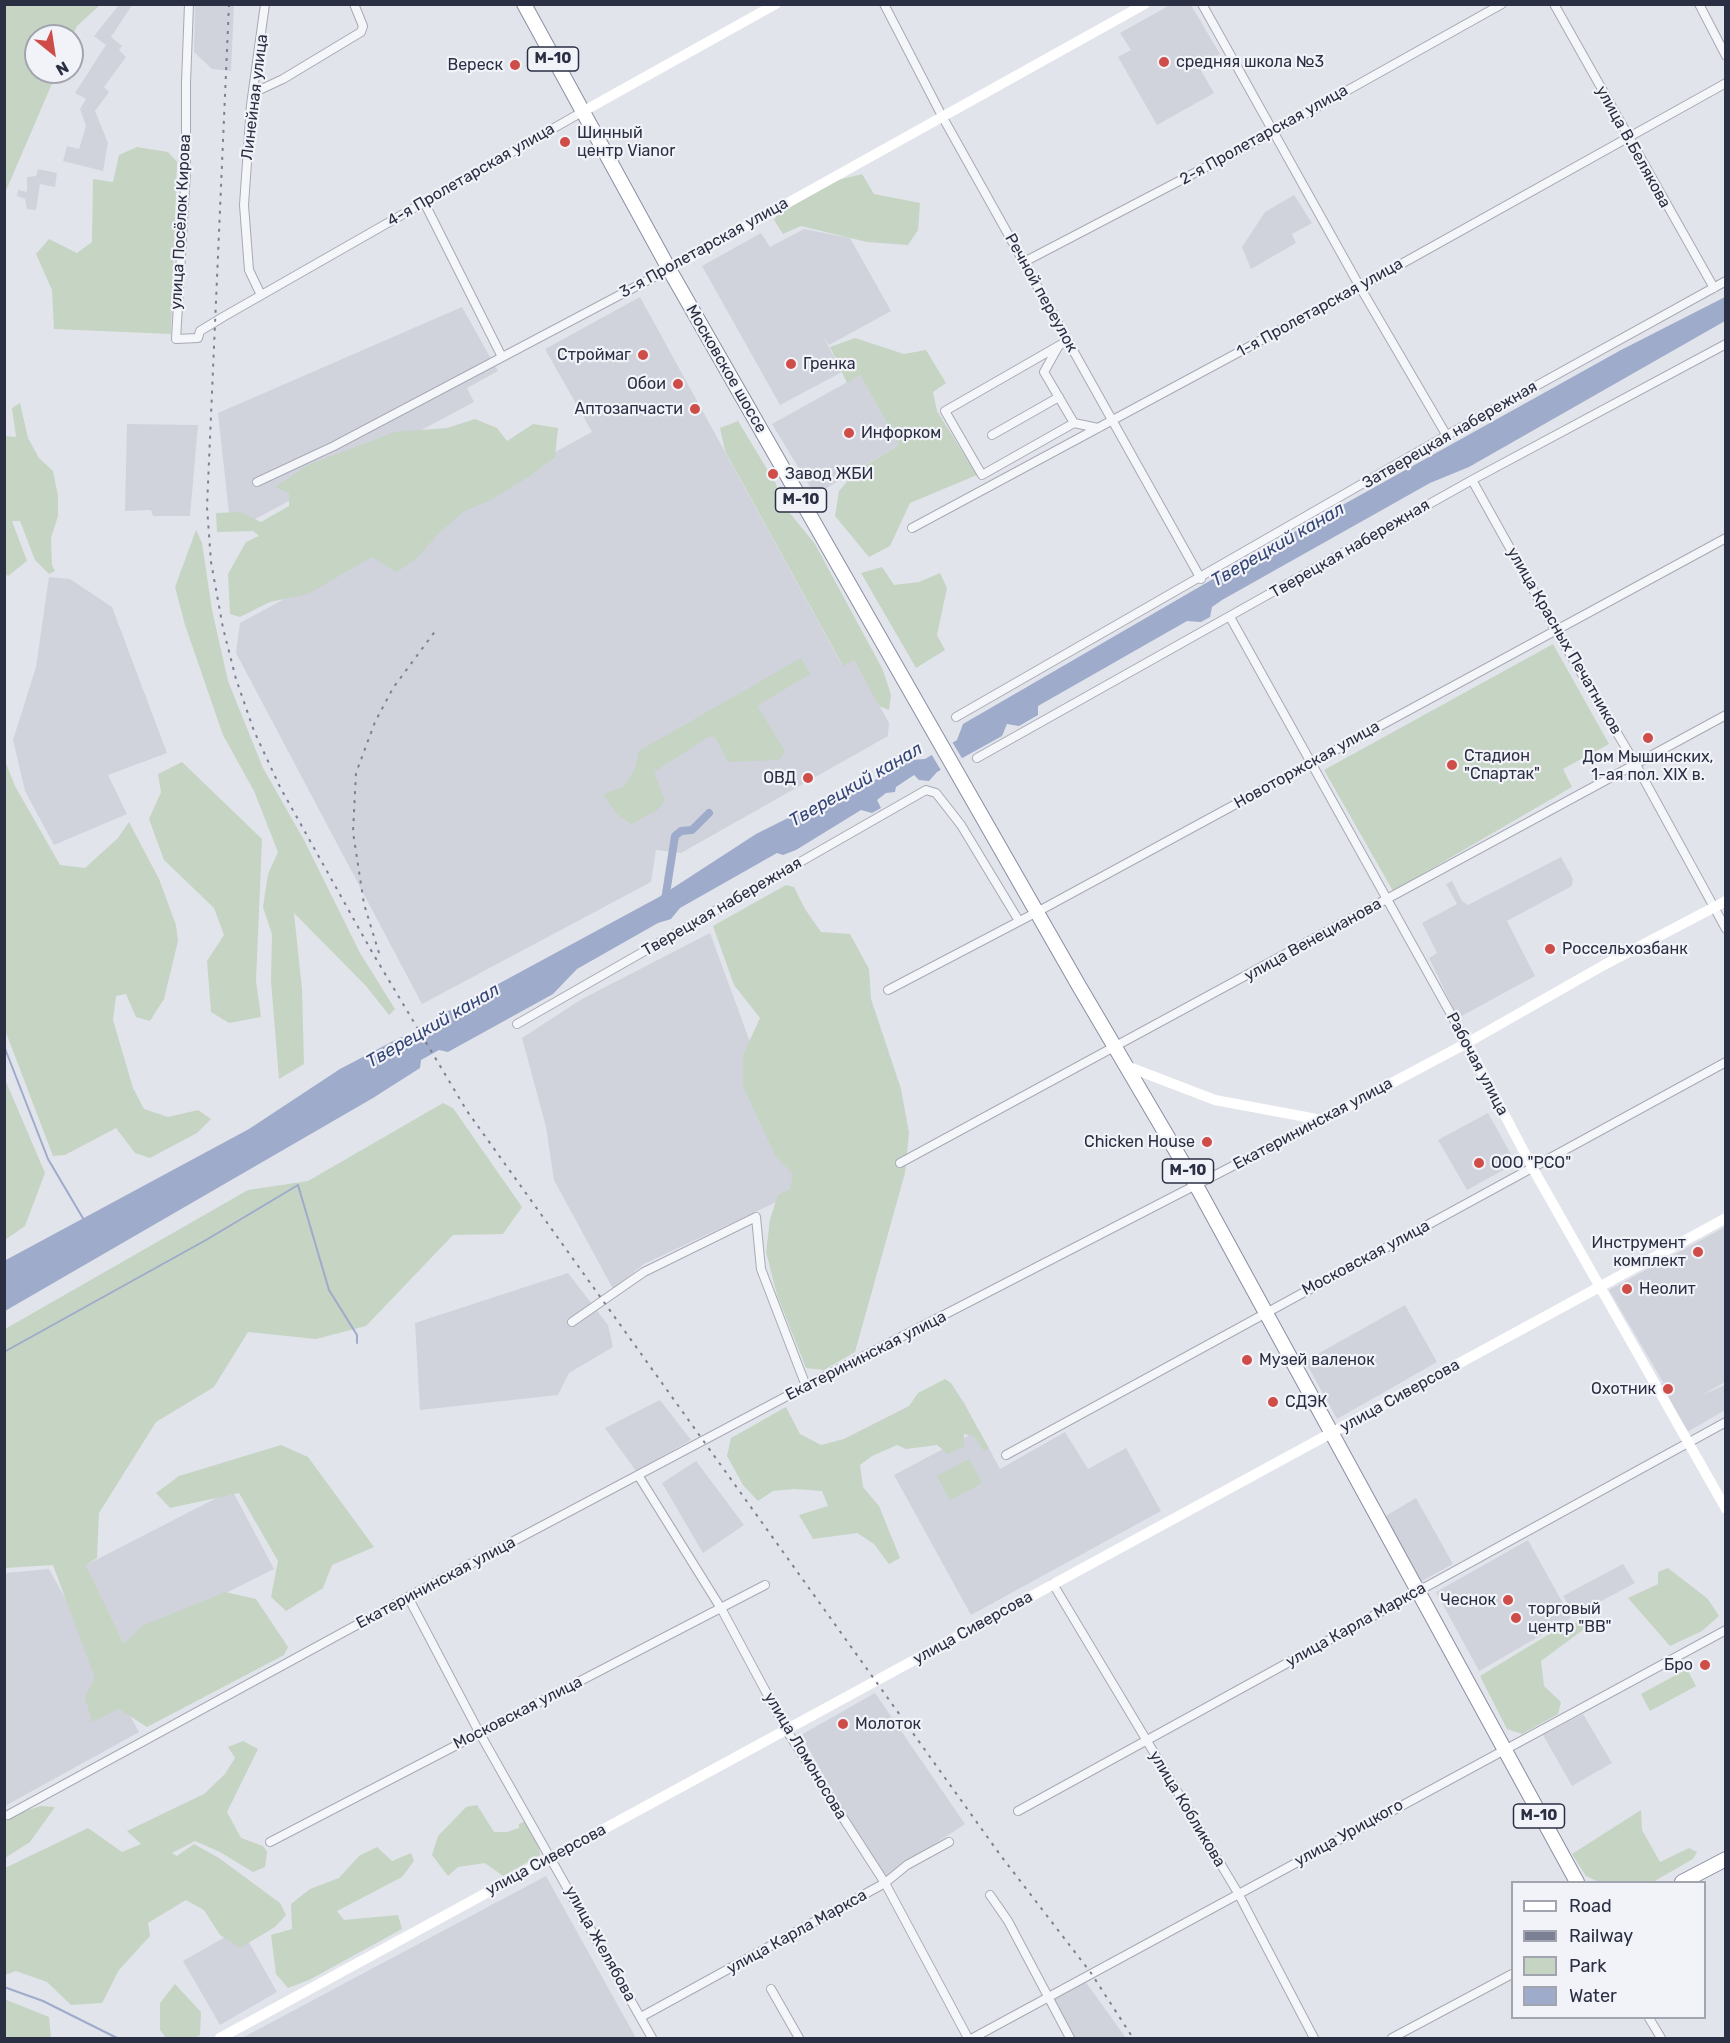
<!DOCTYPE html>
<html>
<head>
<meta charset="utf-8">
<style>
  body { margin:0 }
  #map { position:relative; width:1730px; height:2043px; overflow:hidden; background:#e2e4eb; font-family:Rubik,sans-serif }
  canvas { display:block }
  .frame { position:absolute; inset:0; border:6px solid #2a2f43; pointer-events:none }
  .legend { position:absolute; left:1511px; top:1881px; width:195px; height:138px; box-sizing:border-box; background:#f2f3f8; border:2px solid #a2a5b0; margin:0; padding:8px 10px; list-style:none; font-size:18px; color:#2a2f43 }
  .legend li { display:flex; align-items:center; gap:12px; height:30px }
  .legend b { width:30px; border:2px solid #a2a5b0 }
  .north { position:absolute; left:24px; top:24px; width:60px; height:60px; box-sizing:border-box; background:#f2f3f8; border:2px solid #a2a5b0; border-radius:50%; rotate:150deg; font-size:16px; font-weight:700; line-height:24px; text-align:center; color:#2a2f43 }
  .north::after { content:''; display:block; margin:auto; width:21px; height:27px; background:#ce4d49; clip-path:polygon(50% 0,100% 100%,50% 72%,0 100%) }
</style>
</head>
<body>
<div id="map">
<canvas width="1730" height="2043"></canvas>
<div class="frame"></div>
<ul class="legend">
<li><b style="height:8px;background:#fff"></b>Road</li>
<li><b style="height:8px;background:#7c8094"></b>Railway</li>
<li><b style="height:16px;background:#c5d4c3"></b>Park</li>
<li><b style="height:16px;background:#9eabca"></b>Water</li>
</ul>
<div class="north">N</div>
</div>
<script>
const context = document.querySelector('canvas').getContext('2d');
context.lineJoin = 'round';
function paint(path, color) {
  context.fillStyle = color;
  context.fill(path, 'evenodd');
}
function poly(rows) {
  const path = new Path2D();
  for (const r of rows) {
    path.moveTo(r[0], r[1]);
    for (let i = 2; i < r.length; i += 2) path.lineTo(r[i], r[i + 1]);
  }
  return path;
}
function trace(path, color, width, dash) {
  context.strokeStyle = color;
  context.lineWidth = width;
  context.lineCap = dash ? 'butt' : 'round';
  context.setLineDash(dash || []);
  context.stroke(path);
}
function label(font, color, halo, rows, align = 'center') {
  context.font = font + ' Rubik,sans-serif';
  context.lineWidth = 4.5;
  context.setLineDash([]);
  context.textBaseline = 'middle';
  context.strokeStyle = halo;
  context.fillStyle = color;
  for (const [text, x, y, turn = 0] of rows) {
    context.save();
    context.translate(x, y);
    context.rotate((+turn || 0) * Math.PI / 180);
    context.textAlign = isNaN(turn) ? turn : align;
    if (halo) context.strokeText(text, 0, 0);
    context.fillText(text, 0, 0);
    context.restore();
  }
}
const built = poly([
  [119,5,132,5,111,37,122,46,119,50,126,57,104,87,109,92,95,111,108,143,103,171,63,161,67,146,79,149,86,126,80,109,86,99,75,93,106,45,94,36],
  [195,5,234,5,231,71,212,69,194,52],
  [1170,5,1191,5,1220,54,1199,67,1214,93,1157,125,1118,57,1131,50,1120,33],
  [38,169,57,173,55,187,40,184,36,210,27,209,25,199,17,196,18,190,27,192,27,177,36,176],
  [1294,195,1312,223,1292,234,1296,243,1251,269,1242,247,1265,212],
  [804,229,850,238,891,311,829,345,824,338,842,372,780,405,702,266,761,233,770,247],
  [640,297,842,665,854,660,889,723,888,736,681,853,656,850,651,882,422,1004,236,653,240,623,592,432,545,349],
  [462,307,498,371,467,388,474,402,231,532,218,413],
  [860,375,899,445,815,495,772,424],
  [127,424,198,425,190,516,153,516,151,510,125,511],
  [49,577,70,579,112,607,167,753,108,775,127,814,54,845,25,791,13,740,36,667],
  [1561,857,1573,879,1572,886,1507,921,1535,976,1458,1018,1429,958,1437,953,1422,923,1457,904,1446,884,1452,881,1462,901,1468,905],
  [710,933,804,1189,644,1264,613,1289,554,1180,546,1127,522,1038,582,999],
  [1488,1113,1516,1163,1467,1190,1438,1140],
  [1725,1227,1725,1382,1702,1395,1725,1385,1725,1410,1684,1434,1657,1386,1666,1381,1663,1382,1609,1290],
  [568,1273,608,1325,613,1347,569,1373,558,1395,420,1410,415,1323],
  [1405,1305,1437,1362,1337,1419,1305,1361],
  [660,1400,691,1440,636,1471,605,1428],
  [979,1430,1000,1469,1065,1432,1088,1469,1126,1448,1161,1511,971,1615,894,1475],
  [696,1461,744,1525,703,1553,662,1483],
  [232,1490,274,1569,124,1644,86,1565],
  [1416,1498,1453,1564,1420,1582,1384,1517],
  [1528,1540,1571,1618,1479,1671,1436,1592],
  [1623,1564,1635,1583,1575,1615,1563,1596],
  [49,1569,139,1732,5,1806,5,1573],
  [875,1693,965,1824,882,1879,801,1735],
  [1583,1714,1612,1763,1572,1786,1543,1735],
  [546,1876,636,2038,242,2038,360,1975],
  [241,1928,277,1992,220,2025,183,1961],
  [1085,1981,1126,2038,1073,2038,1051,2000]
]);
const green = poly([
  [5,4,100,5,77,26,72,37,36,36,36,72,57,72,5,193],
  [137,147,168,152,177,162,171,334,54,329,52,290,36,254,49,239,77,253,92,242,93,179,113,182,119,155],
  [862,174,874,194,920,203,918,230,908,245,867,242,801,226,783,234,774,220,778,214,834,181],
  [855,338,904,354,926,350,946,383,933,392,937,411,977,475,910,503,890,546,869,557,835,516,839,491,856,471,899,445,860,375,847,383,830,347],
  [20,403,28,438,39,458,53,471,58,496,58,516,51,538,52,565,55,571,49,574,35,560,20,521,12,521,27,561,8,576,4,573,5,436,16,437,12,408],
  [475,419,497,428,507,441,533,424,558,428,555,457,530,476,489,501,464,511,438,534,417,558,397,572,372,557,308,594,270,602,240,617,230,614,228,574,246,542,259,536,253,531,217,532,216,513,240,512,261,522,289,506,289,493,275,487,308,465,395,432,447,428],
  [738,421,776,484,780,501,815,544,883,670,891,695,889,710,879,706,854,660,843,666,725,451,720,428],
  [196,530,202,543,212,610,228,681,263,768,304,840,360,953,395,1009,389,1015,366,986,294,913,302,989,304,1064,279,1079,271,981,272,934,263,907,268,874,278,852,254,791,223,735,185,625,175,587],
  [882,567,894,585,919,582,940,573,947,588,937,635,945,650,916,668,861,573],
  [1553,644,1609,744,1563,769,1572,787,1393,891,1324,770],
  [801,658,810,674,757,706,785,751,779,760,728,762,715,737,708,737,654,772,665,801,657,810,631,824,617,814,603,794,623,787,635,769,639,751],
  [4,758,15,786,60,865,85,868,118,838,129,822,159,879,176,925,178,941,164,999,150,1021,136,1017,126,994,116,996,113,1020,133,1088,144,1109,168,1117,198,1110,211,1119,197,1133,150,1158,135,1153,116,1128,65,1155,53,1156,5,1030],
  [182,762,262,839,256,981,261,1017,229,1023,211,1012,207,961,224,935,214,908,164,860,149,819,161,792,158,774],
  [786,885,794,887,805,909,821,932,850,934,869,969,871,999,901,1089,909,1133,905,1173,855,1352,824,1370,806,1368,777,1295,766,1252,770,1219,778,1195,790,1189,793,1174,776,1157,743,1086,743,1055,760,1018,734,985,713,926],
  [4,1077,45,1173,25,1226,5,1240],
  [443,1103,453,1108,522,1207,503,1234,453,1235,366,1326,316,1339,248,1332,214,1387,156,1422,99,1513,97,1558,86,1565,124,1644,142,1626,225,1592,256,1599,288,1647,284,1655,147,1727,119,1709,92,1722,85,1697,95,1678,53,1565,5,1568,5,1329,248,1190,308,1181],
  [945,1379,951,1383,964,1403,989,1449,984,1451,974,1436,964,1434,964,1446,948,1454,937,1445,906,1449,897,1445,872,1456,860,1465,863,1487,879,1506,900,1558,889,1564,874,1544,857,1533,813,1539,799,1515,828,1506,822,1491,794,1489,773,1491,758,1501,743,1485,727,1456,731,1438,786,1407,800,1434,821,1445,844,1439,909,1406,918,1393],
  [281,1445,308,1457,374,1547,332,1565,323,1588,286,1611,271,1597,278,1561,239,1493,170,1508,156,1493,179,1476],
  [969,1459,982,1483,950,1500,937,1476],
  [1668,1568,1708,1599,1719,1616,1702,1631,1670,1646,1628,1598,1658,1584,1658,1572],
  [1595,1621,1541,1661,1544,1686,1561,1702,1558,1714,1522,1734,1507,1729,1480,1676,1566,1624],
  [1687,1669,1696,1686,1650,1711,1641,1694],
  [243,1741,258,1749,227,1812,241,1838,263,1846,267,1852,265,1867,253,1872,220,1852,195,1841,172,1853,177,1856,194,1844,219,1858,280,1903,286,1915,275,1927,240,1948,220,1935,204,1910,186,1900,148,1923,150,1936,119,1970,102,2003,71,2005,47,1982,16,1971,5,1975,5,1868,88,1828,122,1852,141,1844,127,1831,204,1794,225,1774,235,1758,228,1747],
  [477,1805,494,1832,507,1832,519,1828,519,1824,525,1821,538,1841,540,1855,503,1876,485,1863,458,1867,448,1876,432,1855,438,1836,466,1807],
  [41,1806,55,1807,30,1842,5,1858,5,1817],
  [1641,1810,1642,1830,1660,1862,1689,1848,1697,1852,1693,1859,1653,1882,1599,1882,1586,1876,1572,1854],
  [377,1847,392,1861,411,1853,414,1861,402,1877,337,1911,344,1920,398,1915,402,1929,309,1980,288,1988,276,1974,271,1935,292,1929,291,1904,310,1889,339,1878,359,1856],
  [175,1984,201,2012,200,2035,195,2038,166,2038,160,2030,160,2003],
  [4,1999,49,2017,51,2038,5,2038]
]);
const water = poly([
  [1725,297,1725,321,1469,467,1430,483,1222,600,1212,607,1210,617,1201,622,1187,621,1038,706,1038,715,1019,726,1007,724,1002,736,937,772,929,781,919,780,914,775,896,787,895,792,886,793,877,800,881,808,872,813,861,810,796,850,783,855,777,853,680,908,671,919,658,923,577,969,553,994,448,1052,439,1050,421,1060,420,1068,373,1098,5,1311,4,1261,249,1129,340,1069,399,1038,413,1034,439,1016,659,897,756,834,824,800,854,792,910,760,925,759,957,740,963,724,1294,532,1621,350]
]);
const pier = poly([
  [951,740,963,760,942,772,930,752]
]);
const stream = poly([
  [4,1046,48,1159,84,1220],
  [4,1352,206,1240,298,1185,329,1290,357,1335,357,1343],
  [4,1987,43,2001,117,2038]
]);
const canal = poly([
  [665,900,675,836,681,831,692,830,709,813]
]);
const street = poly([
  [189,4,186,83,186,171,176,339,198,338,200,331,223,317,582,112],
  [884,4,942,116,1201,579],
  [1202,4,1360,287,1447,436],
  [1554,4,1714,288],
  [1699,4,1726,56],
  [253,93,283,79,361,32,363,26,354,4],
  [424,202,502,357],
  [1024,262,1273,132,1502,4],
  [261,295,249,270,244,205,251,105,265,4],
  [1067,341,945,411,982,475,1074,423,1098,428],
  [1058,347,1044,372,1074,423],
  [992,435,1059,397],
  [1472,480,1555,629,1635,763,1726,929],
  [257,482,334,446,669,269],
  [912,528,1360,287,1726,83],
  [1230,617,1467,1043],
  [956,717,1449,434,1726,281],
  [977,758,1472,480,1726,344],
  [888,990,1037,912,1726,538],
  [517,1024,926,790,936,793,961,825,1019,921],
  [900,1163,1726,715],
  [572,1322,644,1272,756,1217,761,1269,806,1386],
  [1006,1455,1726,1062],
  [638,1475,722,1610,787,1731,885,1883,968,2038],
  [1053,1584,1238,1893,1314,2038],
  [408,1597,479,1732,652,2038],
  [1018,1811,1726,1422],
  [8,1815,408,1597,806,1386,1322,1120],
  [270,1842,765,1585],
  [990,1895,1008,1921,1070,2038],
  [771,1989,799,2038],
  [641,2017,885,1883,907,1865,949,1842],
  [1649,2018,1661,2038],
  [973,2038,1726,1630],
  [1392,2038,1512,1974]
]);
const secondary = poly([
  [582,112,776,4],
  [669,269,1145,4],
  [1467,1043,1532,1167,1726,1509],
  [1129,1067,1215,1100,1322,1120,1467,1043,1604,965,1726,901],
  [220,2038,1726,1218]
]);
const highway = poly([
  [524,4,669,269,1079,986,1196,1185,1577,1882],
  [1682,1882,1726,1859]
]);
const rail = poly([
  [229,4,207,507,211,562,223,628,236,679,254,731,280,787,372,952,467,1111,1001,1856,1091,1973,1133,2038],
  [379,953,364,904,353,832,356,773,375,722,393,688,436,630]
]);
const markers = [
  [1164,62,6,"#ce4d49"],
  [515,65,6,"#ce4d49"],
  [565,142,6,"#ce4d49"],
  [643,355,6,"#ce4d49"],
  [791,364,6,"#ce4d49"],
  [678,384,6,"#ce4d49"],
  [695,409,6,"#ce4d49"],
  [849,433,6,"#ce4d49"],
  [773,474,6,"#ce4d49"],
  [1648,738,6,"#ce4d49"],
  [1452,765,6,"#ce4d49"],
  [808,778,6,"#ce4d49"],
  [1550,949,6,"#ce4d49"],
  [1207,1142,6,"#ce4d49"],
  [1479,1163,6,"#ce4d49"],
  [1698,1252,6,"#ce4d49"],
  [1627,1289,6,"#ce4d49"],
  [1247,1360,6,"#ce4d49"],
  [1668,1389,6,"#ce4d49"],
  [1273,1402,6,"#ce4d49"],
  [1508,1600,6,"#ce4d49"],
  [1516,1618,6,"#ce4d49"],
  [1705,1665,6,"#ce4d49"],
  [843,1724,6,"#ce4d49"]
];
const shields = [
  [553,59,51],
  [801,500,51],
  [1188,1171,51],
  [1539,1816,51]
];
const shieldNames = [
  ["М-10",553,59],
  ["М-10",801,500],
  ["М-10",1188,1171],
  ["М-10",1539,1816]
];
const poiNames = [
  ["средняя школа №3",1176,62],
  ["Вереск",503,65,"right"],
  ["Шинный",577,133],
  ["центр Vianor",577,151],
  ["Строймаг",631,355,"right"],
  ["Гренка",803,364],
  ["Обои",666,384,"right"],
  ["Аптозапчасти",683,409,"right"],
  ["Инфорком",861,433],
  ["Завод ЖБИ",785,474],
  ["Стадион",1464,756],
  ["\"Спартак\"",1464,774],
  ["Дом Мышинских,",1648,757,"center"],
  ["1-ая пол. XIX в.",1648,775,"center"],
  ["ОВД",796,778,"right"],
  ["Россельхозбанк",1562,949],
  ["Chicken House",1195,1142,"right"],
  ["ООО \"РСО\"",1491,1163],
  ["Инструмент",1686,1243,"right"],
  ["комплект",1686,1261,"right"],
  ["Неолит",1639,1289],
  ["Музей валенок",1259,1360],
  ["Охотник",1656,1389,"right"],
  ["СДЭК",1285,1402],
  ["Чеснок",1496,1600,"right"],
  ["торговый",1528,1609],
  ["центр \"ВВ\"",1528,1627],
  ["Бро",1693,1665,"right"],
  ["Молоток",855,1724]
];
const streetNames = [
  ["Линейная улица",255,97,-83],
  ["2-я Пролетарская улица",1264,135,-29],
  ["улица В.Белякова",1633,147,61],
  ["4-я Пролетарская улица",471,175,-30],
  ["улица Посёлок Кирова",181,222,-87],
  ["3-я Пролетарская улица",704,248,-29],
  ["Речной переулок",1041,293,61],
  ["1-я Пролетарская улица",1320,308,-29],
  ["Московское шоссе",726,369,60],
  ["Затверецкая набережная",1450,435,-30],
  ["Тверецкая набережная",1350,549,-30],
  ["улица Красных Печатников",1564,641,60],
  ["Новоторжская улица",1307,765,-29],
  ["Тверецкая набережная",722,907,-30],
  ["улица Венецианова",1313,940,-29],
  ["Рабочая улица",1477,1064,62],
  ["Екатерининская улица",1313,1124,-28],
  ["Московская улица",1366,1258,-28],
  ["Екатерининская улица",866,1356,-27],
  ["улица Сиверсова",1400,1396,-29],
  ["Екатерининская улица",436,1583,-28],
  ["улица Карла Маркса",1356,1625,-29],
  ["улица Сиверсова",973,1628,-29],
  ["Московская улица",518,1713,-27],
  ["улица Ломоносова",805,1756,59],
  ["улица Кобликова",1187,1809,59],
  ["улица Урицкого",1349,1833,-29],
  ["улица Сиверсова",546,1860,-28],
  ["улица Карла Маркса",797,1932,-29],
  ["улица Желябова",600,1944,61]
];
const waterNames = [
  ["Тверецкий канал",1278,545,-30],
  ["Тверецкий канал",856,785,-30],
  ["Тверецкий канал",433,1026,-30]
];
paint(built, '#d0d3dc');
paint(green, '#c5d4c3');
paint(water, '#9eabca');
paint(pier, '#e2e4eb');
trace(stream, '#9eabca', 2);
trace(canal, '#9eabca', 8);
trace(street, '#a7aab5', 10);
trace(highway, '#8a8fa1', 16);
trace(street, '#f5f6f9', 8);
trace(secondary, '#fff', 10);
trace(highway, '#fff', 14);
trace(rail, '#7c8094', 2, [3, 6]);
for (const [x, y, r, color] of markers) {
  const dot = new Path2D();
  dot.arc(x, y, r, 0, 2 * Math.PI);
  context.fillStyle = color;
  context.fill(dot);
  trace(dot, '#f2f3f8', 2);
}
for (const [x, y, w] of shields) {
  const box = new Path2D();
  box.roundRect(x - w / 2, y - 12, w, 24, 4.5);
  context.fillStyle = '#f2f3f8';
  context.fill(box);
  trace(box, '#2a2f43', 1.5);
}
label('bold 15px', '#2a2f43', null, shieldNames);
label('16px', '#2a2f43', '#f2f3f8', poiNames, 'left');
label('16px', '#2a2f43', '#f2f3f8', streetNames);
label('italic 18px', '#344676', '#f2f3f8', waterNames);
</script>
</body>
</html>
